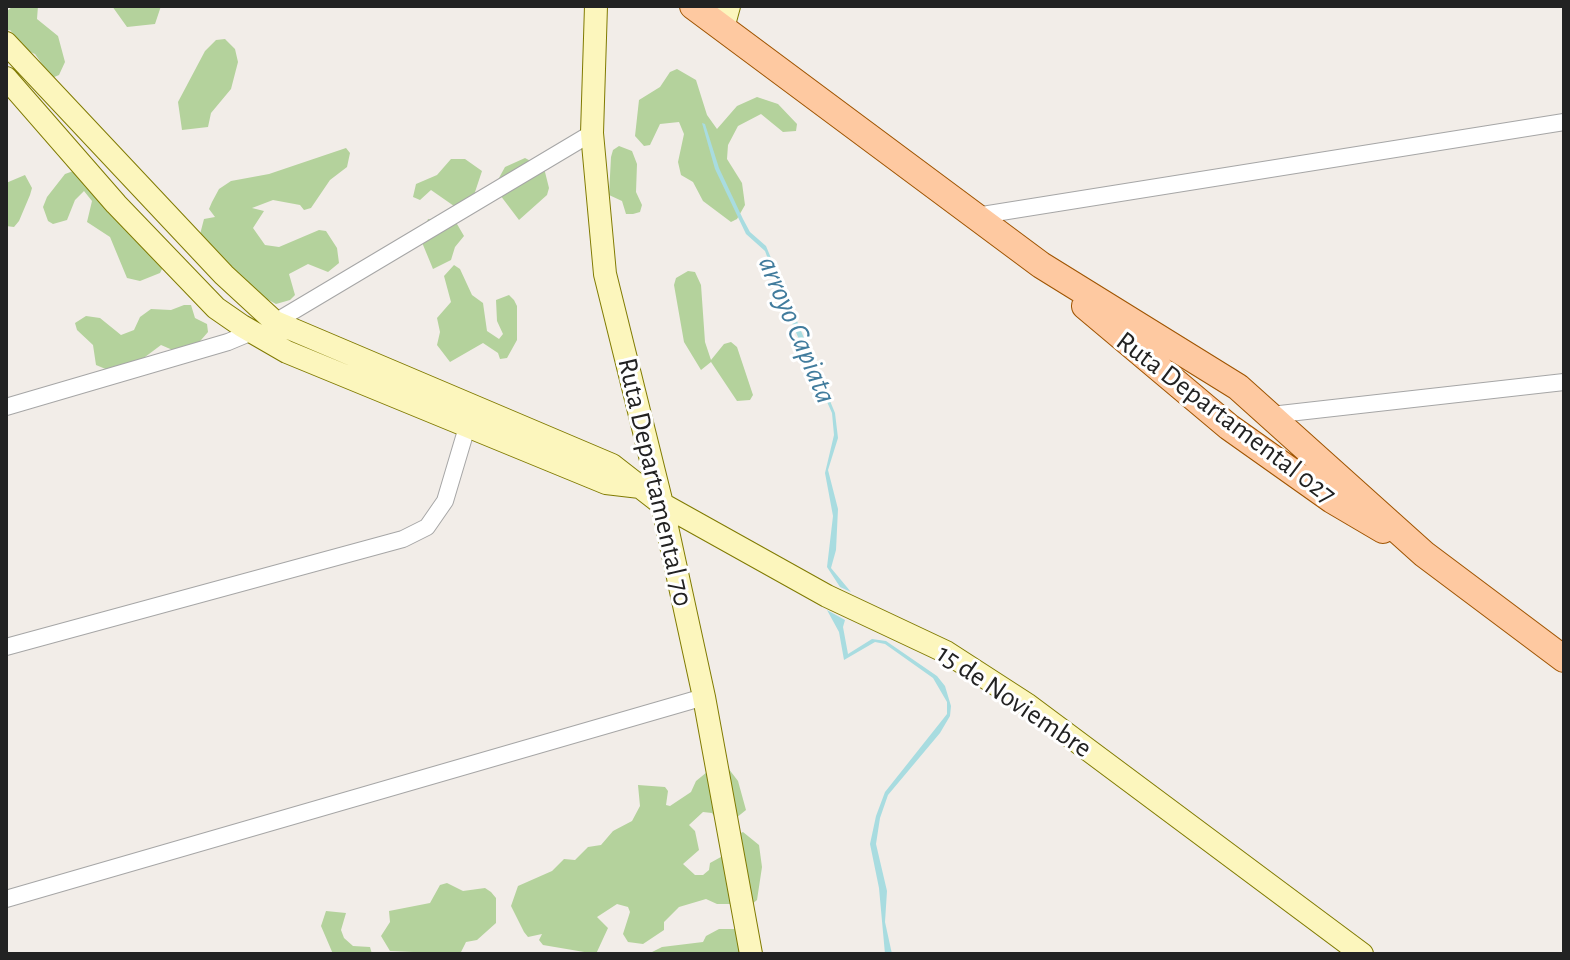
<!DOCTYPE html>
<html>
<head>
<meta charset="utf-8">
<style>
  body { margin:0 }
  #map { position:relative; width:1570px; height:960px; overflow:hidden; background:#f2ede8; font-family:"Alegreya Sans",sans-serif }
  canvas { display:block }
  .frame { position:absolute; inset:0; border:8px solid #222; pointer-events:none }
</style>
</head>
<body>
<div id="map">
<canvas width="1570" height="960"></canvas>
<div class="frame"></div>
</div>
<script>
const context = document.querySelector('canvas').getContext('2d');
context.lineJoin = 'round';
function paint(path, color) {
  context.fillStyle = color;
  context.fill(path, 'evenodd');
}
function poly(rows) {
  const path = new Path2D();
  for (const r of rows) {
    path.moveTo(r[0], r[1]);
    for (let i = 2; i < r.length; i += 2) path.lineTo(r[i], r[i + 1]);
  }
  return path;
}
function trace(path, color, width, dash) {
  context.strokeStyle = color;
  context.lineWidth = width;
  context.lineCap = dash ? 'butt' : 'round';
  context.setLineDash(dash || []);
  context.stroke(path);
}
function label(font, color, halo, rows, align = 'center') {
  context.font = font + ' "Alegreya Sans",sans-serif';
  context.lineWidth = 6;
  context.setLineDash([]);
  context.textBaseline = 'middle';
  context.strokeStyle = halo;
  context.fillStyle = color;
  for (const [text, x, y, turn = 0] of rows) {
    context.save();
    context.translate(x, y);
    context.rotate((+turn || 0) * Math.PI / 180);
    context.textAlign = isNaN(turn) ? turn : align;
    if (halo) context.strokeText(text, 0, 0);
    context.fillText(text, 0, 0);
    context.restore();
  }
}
const forest = poly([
  [13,6,38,6,37,19,58,36,65,62,59,75,52,78,35,54,28,51,10,30,6,31,6,12],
  [112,6,161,6,155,24,127,27],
  [225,39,235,49,238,62,231,89,211,113,208,127,182,130,178,102,205,51,216,40],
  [677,69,696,80,707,115,717,129,737,106,757,97,778,104,797,124,796,131,783,132,761,114,738,126,728,145,727,159,742,183,745,205,737,219,731,222,703,201,693,182,681,175,678,162,684,134,679,122,660,124,650,145,644,146,635,136,639,100,660,87,670,72],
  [619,146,632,151,637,164,636,192,642,205,640,212,633,214,626,214,622,201,609,195,611,157,613,150],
  [346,148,350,153,347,167,330,180,311,208,304,210,300,205,273,200,252,208,264,211,253,228,265,245,279,247,319,230,326,231,337,248,339,263,328,272,308,264,289,274,295,295,290,300,276,304,245,287,198,242,204,219,215,217,209,209,212,202,219,189,231,181,269,174],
  [525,158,544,168,549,188,547,195,519,220,494,187,505,167],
  [451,159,465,159,482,171,473,198,454,206,431,190,420,200,413,197,416,184,437,175],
  [79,169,101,204,108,206,163,267,160,273,140,281,127,278,110,237,87,222,92,201,84,191,75,200,67,220,53,224,48,221,43,207,47,197,65,174],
  [25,175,32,188,30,195,19,221,14,227,6,226,6,183],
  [428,219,457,224,464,236,455,247,451,260,433,269,421,240],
  [454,265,460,269,472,295,483,303,487,331,499,339,503,334,497,321,496,300,509,295,514,300,517,306,517,340,507,358,500,359,498,353,483,343,450,362,437,345,440,332,437,318,451,302,444,276],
  [688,271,695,272,701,285,705,342,711,360,724,344,731,342,737,347,753,395,750,400,737,401,711,362,701,370,684,342,674,285,676,278],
  [184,305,191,305,195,318,207,324,208,332,195,347,175,351,161,345,137,363,108,370,96,365,93,345,77,330,75,323,86,316,100,318,121,335,134,330,140,317,151,309,171,310],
  [725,764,738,781,746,810,736,818,718,822,712,813,703,812,689,825,695,831,699,850,683,864,695,875,703,875,709,870,710,863,730,852,731,837,743,832,759,845,762,867,757,900,752,904,717,904,706,899,679,907,664,922,664,930,643,944,628,942,623,934,630,912,628,907,617,904,597,917,608,928,596,954,543,945,539,940,542,934,528,937,524,932,511,906,518,886,552,871,564,859,575,860,588,847,601,845,613,831,632,821,640,806,638,785,665,787,668,791,666,805,670,806,691,792,696,781,712,768],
  [447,883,463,891,485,888,491,892,496,898,496,923,477,940,466,942,460,954,390,951,381,936,390,922,389,911,430,903,440,885],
  [326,911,346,913,341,930,344,938,353,946,370,947,372,954,333,954,321,926],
  [719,929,736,929,760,954,648,954,662,947,703,942,706,936]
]);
const water = poly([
  [702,123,705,124,719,168,743,219,750,232,766,246,835,413,838,438,828,470,838,509,836,550,831,568,851,592,840,587,827,567,833,516,825,473,834,435,832,413,794,328,765,251,746,234,715,169],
  [827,610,845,620,843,627,848,654,872,639,886,641,937,676,945,686,951,706,950,716,940,733,888,795,880,818,876,844,887,891,885,922,892,954,885,954,879,888,870,844,876,816,885,792,947,714,947,702,933,678,885,644,875,642,844,660,839,632]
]);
const street = poly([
  [976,216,1564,122],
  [275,322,592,133],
  [6,407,228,342,252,332],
  [1271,415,1564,382],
  [6,647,403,539,427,527,445,501,470,417],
  [6,899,704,697]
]);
const secondary = poly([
  [596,6,592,133,605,274,662,504,704,697,751,954],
  [723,28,729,6],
  [6,43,224,275,275,322,612,465,662,504,827,596,946,652,1028,705,1362,954],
  [6,78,116,204,216,308,242,326,287,352,606,483,640,487]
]);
const primary = poly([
  [693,6,1041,265,1238,387,1424,554,1564,659],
  [1085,306,1229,427,1332,500,1383,530]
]);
const streetNames = [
  ["Ruta Departamental 027",1226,418,37],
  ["Ruta Departamental 70",655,482,77],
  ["15 de Noviembre",1014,701,34]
];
const waterNames = [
  ["arroyo Capiata",797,330,67]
];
paint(forest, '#b4d29c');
paint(water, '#a8dce0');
trace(street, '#a6a6a6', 18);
trace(secondary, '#807b02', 24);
trace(primary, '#9f5400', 28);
trace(street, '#fff', 16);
trace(secondary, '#fcf6bd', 22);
trace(primary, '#fec9a1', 26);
label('28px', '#222', '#fff', streetNames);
label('italic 30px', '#417c9d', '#fff', waterNames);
</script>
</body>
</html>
